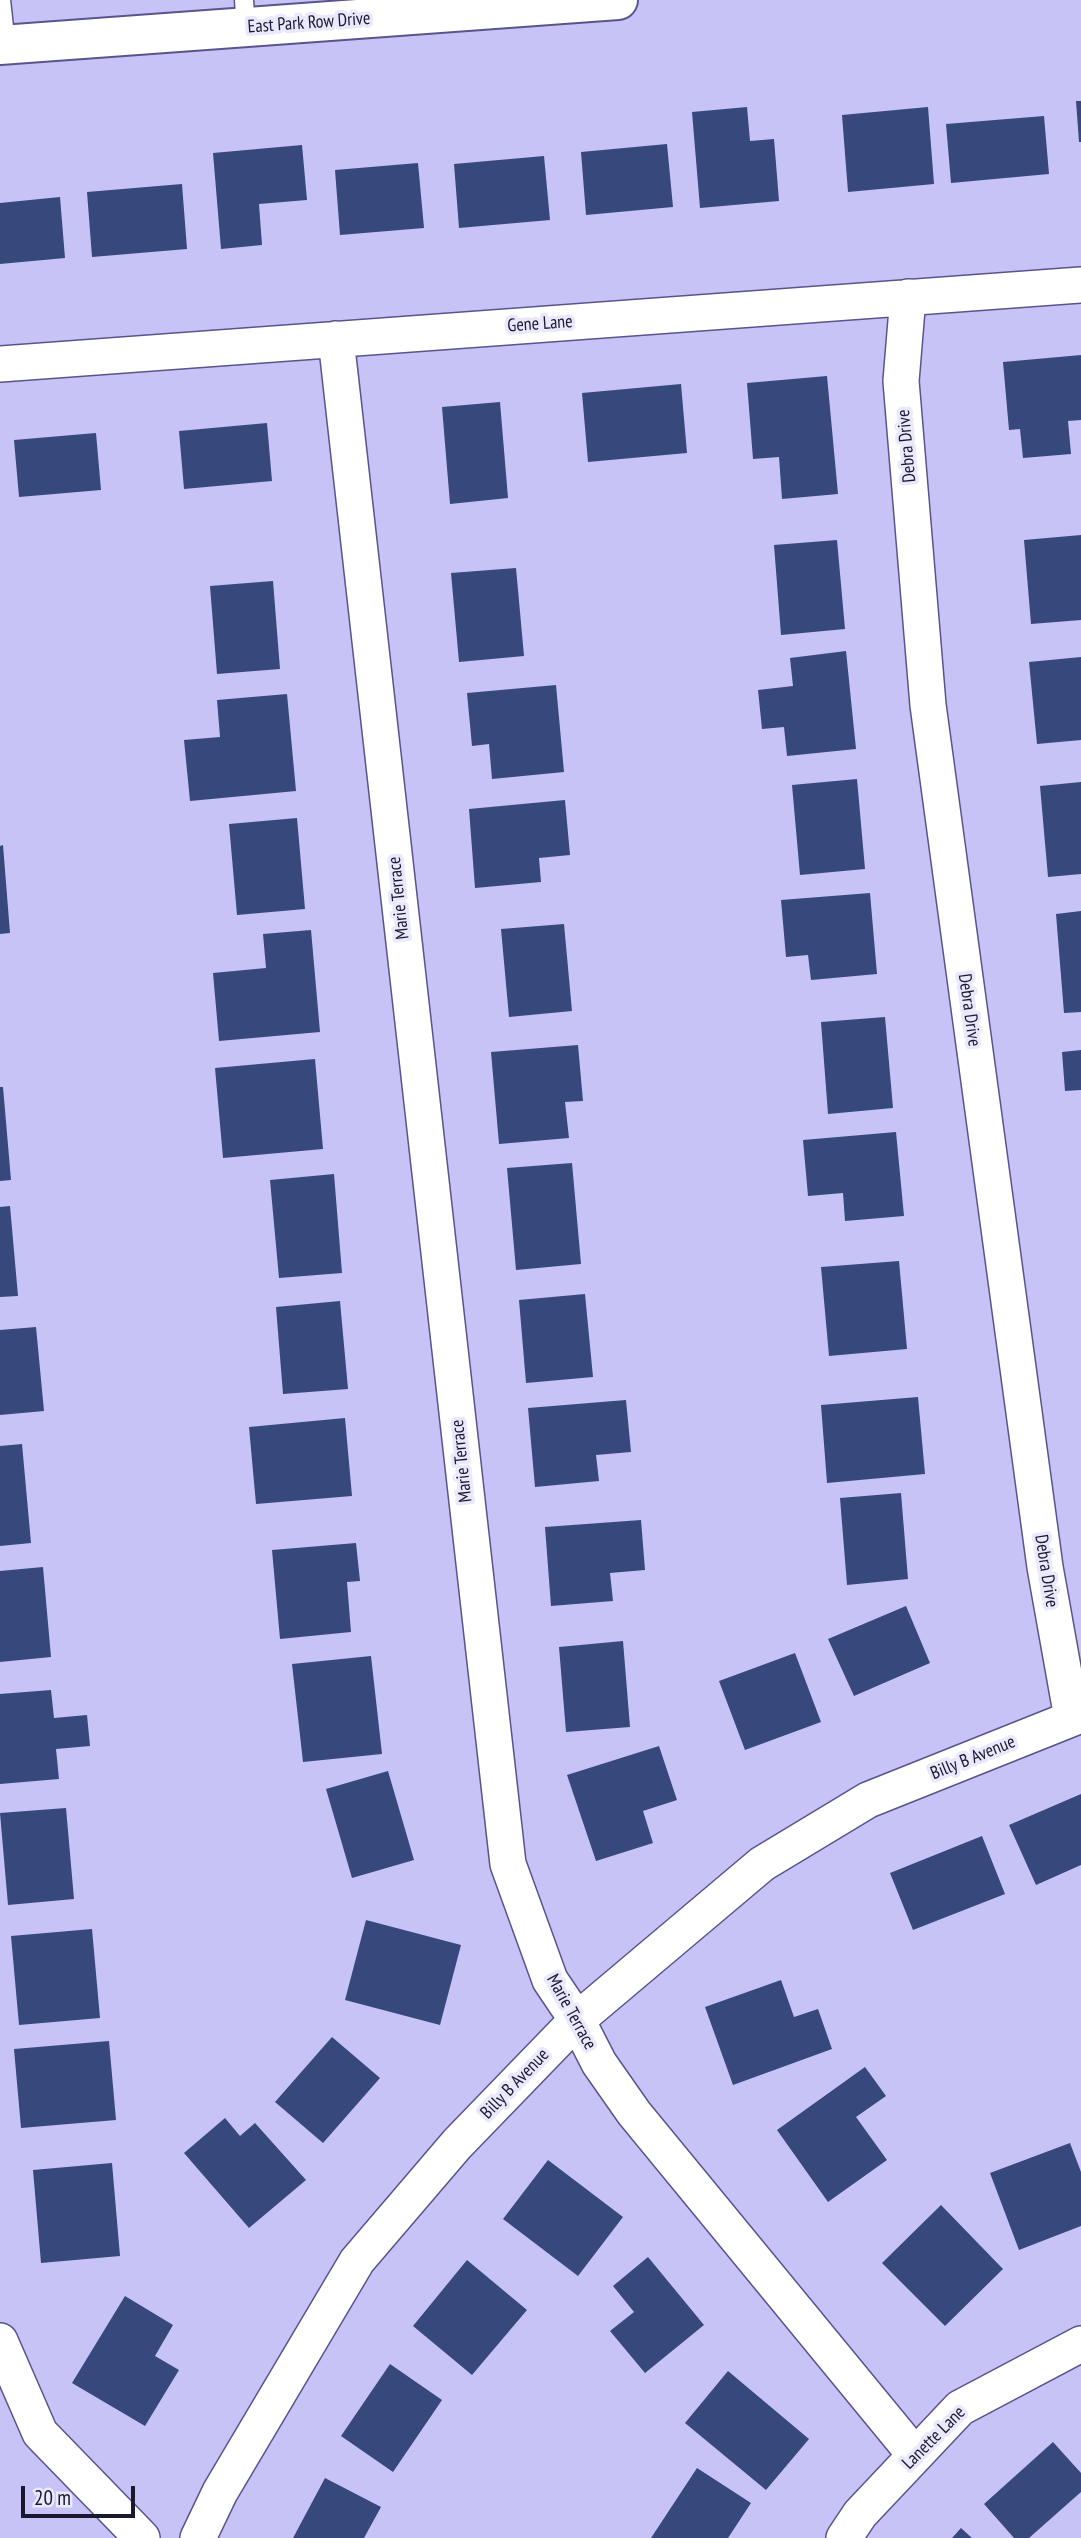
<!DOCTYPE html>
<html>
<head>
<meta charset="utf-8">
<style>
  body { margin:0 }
  #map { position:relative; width:1081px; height:2538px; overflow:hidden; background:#c7c3f7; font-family:"PT Sans Narrow",sans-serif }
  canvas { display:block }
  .scale { position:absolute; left:21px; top:2486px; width:114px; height:32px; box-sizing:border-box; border:4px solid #1a172e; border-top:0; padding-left:9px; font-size:21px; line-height:24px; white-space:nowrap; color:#1a172e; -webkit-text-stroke:5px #e9e8fc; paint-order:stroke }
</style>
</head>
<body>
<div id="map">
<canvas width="1081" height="2538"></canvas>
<div class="scale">20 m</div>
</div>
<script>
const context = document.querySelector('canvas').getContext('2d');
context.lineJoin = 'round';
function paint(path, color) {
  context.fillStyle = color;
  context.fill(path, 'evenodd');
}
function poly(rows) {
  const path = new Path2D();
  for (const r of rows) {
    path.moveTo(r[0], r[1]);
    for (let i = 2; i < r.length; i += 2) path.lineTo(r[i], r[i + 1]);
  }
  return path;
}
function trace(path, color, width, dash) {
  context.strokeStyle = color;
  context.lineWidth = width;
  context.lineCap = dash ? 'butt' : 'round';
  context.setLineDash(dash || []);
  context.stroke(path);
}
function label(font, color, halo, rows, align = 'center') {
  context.font = font + ' "PT Sans Narrow",sans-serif';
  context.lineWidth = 7;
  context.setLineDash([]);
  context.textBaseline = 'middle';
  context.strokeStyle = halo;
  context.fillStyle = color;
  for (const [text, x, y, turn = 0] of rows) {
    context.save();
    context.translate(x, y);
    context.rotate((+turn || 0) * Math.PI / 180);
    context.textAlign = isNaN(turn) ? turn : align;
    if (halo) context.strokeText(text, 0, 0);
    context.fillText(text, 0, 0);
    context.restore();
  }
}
const building = poly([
  [1076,101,1081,101,1081,142,1079,142],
  [747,107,750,141,774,139,779,201,700,208,692,112],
  [928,107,934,184,848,192,842,115],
  [1044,116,1049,174,951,183,946,124],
  [667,144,673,207,586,215,581,152],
  [302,145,307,200,259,204,262,245,221,249,213,153],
  [544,156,550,220,459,228,454,164],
  [418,163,424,228,340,235,335,170],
  [182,184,187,249,92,257,87,192],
  [60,197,65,258,0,264,0,203],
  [1081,355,1081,420,1068,421,1071,454,1023,458,1020,429,1009,430,1003,362],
  [827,376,838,494,782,499,779,457,753,459,747,383],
  [681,384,687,453,588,462,582,393],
  [500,402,508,498,450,504,442,407],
  [267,423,272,481,184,489,179,431],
  [96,433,101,490,19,497,14,440],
  [1081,535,1081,620,1031,624,1024,540],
  [837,540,845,629,781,635,774,545],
  [516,568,524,656,459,662,451,573],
  [273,581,280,669,217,674,210,586],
  [846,651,856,749,787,756,784,727,762,729,758,690,793,686,790,658],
  [1081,657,1081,740,1037,744,1029,662],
  [556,685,564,772,492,779,489,744,472,746,467,693],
  [287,694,296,791,190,801,184,740,220,737,217,700],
  [857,779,865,869,800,875,792,785],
  [1081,782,1081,874,1048,877,1040,786],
  [565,800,570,855,539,858,541,882,475,888,469,809],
  [297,818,305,909,237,915,229,824],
  [3,845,10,933,0,934,0,846],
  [870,893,877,974,811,980,808,955,786,957,781,900],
  [1081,911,1081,1012,1064,1013,1056,914],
  [564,924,572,1011,509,1017,501,929],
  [311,930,320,1032,219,1041,213,973,266,968,263,934],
  [885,1017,893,1108,828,1114,821,1022],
  [578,1045,583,1101,565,1102,569,1138,499,1144,491,1052],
  [1081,1050,1081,1090,1065,1091,1062,1052],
  [315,1059,323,1149,223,1158,215,1068],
  [0,1087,3,1087,11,1180,0,1181],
  [896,1132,904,1216,845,1221,843,1193,808,1196,803,1140],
  [572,1163,581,1264,516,1270,507,1168],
  [334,1174,342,1273,279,1278,270,1180],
  [10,1206,18,1296,0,1297,0,1207],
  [899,1261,907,1349,829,1356,821,1267],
  [585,1294,593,1377,526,1383,519,1300],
  [340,1301,348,1389,283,1394,276,1307],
  [36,1327,44,1411,0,1415,0,1330],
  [918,1397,925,1474,827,1483,821,1405],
  [626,1400,631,1452,596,1455,599,1481,535,1487,528,1408],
  [345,1418,352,1496,256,1504,249,1427],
  [22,1444,31,1543,0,1546,0,1446],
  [901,1493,908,1579,847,1585,840,1498],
  [641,1520,645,1570,610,1573,613,1601,551,1606,545,1527],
  [356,1543,360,1581,347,1582,351,1632,280,1639,272,1550],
  [43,1567,51,1657,0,1662,0,1571],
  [906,1606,930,1663,854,1696,828,1639],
  [623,1641,630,1727,566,1732,559,1647],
  [795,1653,821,1722,745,1750,719,1681],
  [371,1656,382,1754,303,1762,292,1664],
  [51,1690,54,1718,87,1715,90,1746,56,1749,59,1779,0,1784,0,1694],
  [659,1746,677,1800,643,1811,653,1843,596,1861,567,1775],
  [388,1771,414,1860,352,1878,326,1789],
  [1081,1794,1081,1865,1036,1885,1009,1825],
  [66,1808,74,1899,8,1905,0,1813],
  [982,1836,1005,1894,913,1930,890,1873],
  [366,1920,461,1945,440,2025,345,2000],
  [92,1929,100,2018,19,2025,11,1936],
  [781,1980,794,2017,818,2009,832,2049,733,2085,705,2007],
  [332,2037,380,2078,323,2143,275,2102],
  [109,2041,116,2120,21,2128,14,2049],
  [865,2067,886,2096,856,2117,887,2160,828,2202,777,2130],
  [225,2118,240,2136,255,2123,306,2180,249,2228,184,2153],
  [1070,2143,1081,2172,1081,2226,1019,2250,990,2173],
  [548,2160,623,2217,578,2276,503,2219],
  [112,2163,120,2256,41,2263,33,2170],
  [941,2205,1003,2269,945,2326,882,2263],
  [648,2257,704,2325,645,2373,610,2331,634,2312,613,2286],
  [467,2260,527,2310,472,2375,413,2326],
  [125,2296,173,2325,155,2356,179,2370,145,2426,72,2383],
  [390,2364,442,2400,393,2472,341,2436],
  [728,2371,809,2439,766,2490,685,2423],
  [1053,2442,1081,2473,1081,2492,1029,2538,1014,2538,984,2504],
  [697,2468,751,2503,728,2538,651,2538],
  [325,2478,381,2507,364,2538,293,2538],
  [961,2528,972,2538,952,2538]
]);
const service = poly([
  [1,0,6,45],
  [244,0,246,28]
]);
const minor = poly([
  [908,297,901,381,928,705,1045,1567,1072,1718],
  [336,339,508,1864,550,1980,577,2020,599,2063,634,2113,915,2455],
  [0,364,1081,285],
  [0,2341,40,2433,142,2538],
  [198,2538,220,2492,357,2261,457,2144,577,2020,762,1864,868,1800,1081,1715],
  [844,2538,860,2514,960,2408,1081,2344]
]);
const secondary = poly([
  [0,45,618,0]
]);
const streetNames = [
  ["East Park Row Drive",309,23,-4],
  ["Gene Lane",540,324,-4],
  ["Debra Drive",907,446,-95],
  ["Marie Terrace",399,898,-96],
  ["Debra Drive",969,1010,82],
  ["Marie Terrace",462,1461,-96],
  ["Debra Drive",1046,1571,81],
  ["Billy B Avenue",973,1758,-22],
  ["Marie Terrace",571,2012,61],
  ["Billy B Avenue",515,2084,-46],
  ["Lanette Lane",934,2438,-45]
];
paint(building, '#37487c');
trace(service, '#5b538c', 21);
trace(minor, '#5b538c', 38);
trace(secondary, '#5b538c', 42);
trace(service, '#fff', 18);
trace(minor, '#fff', 35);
trace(secondary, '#fff', 38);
label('18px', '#1a172e', '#e9e8fc', streetNames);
</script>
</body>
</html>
